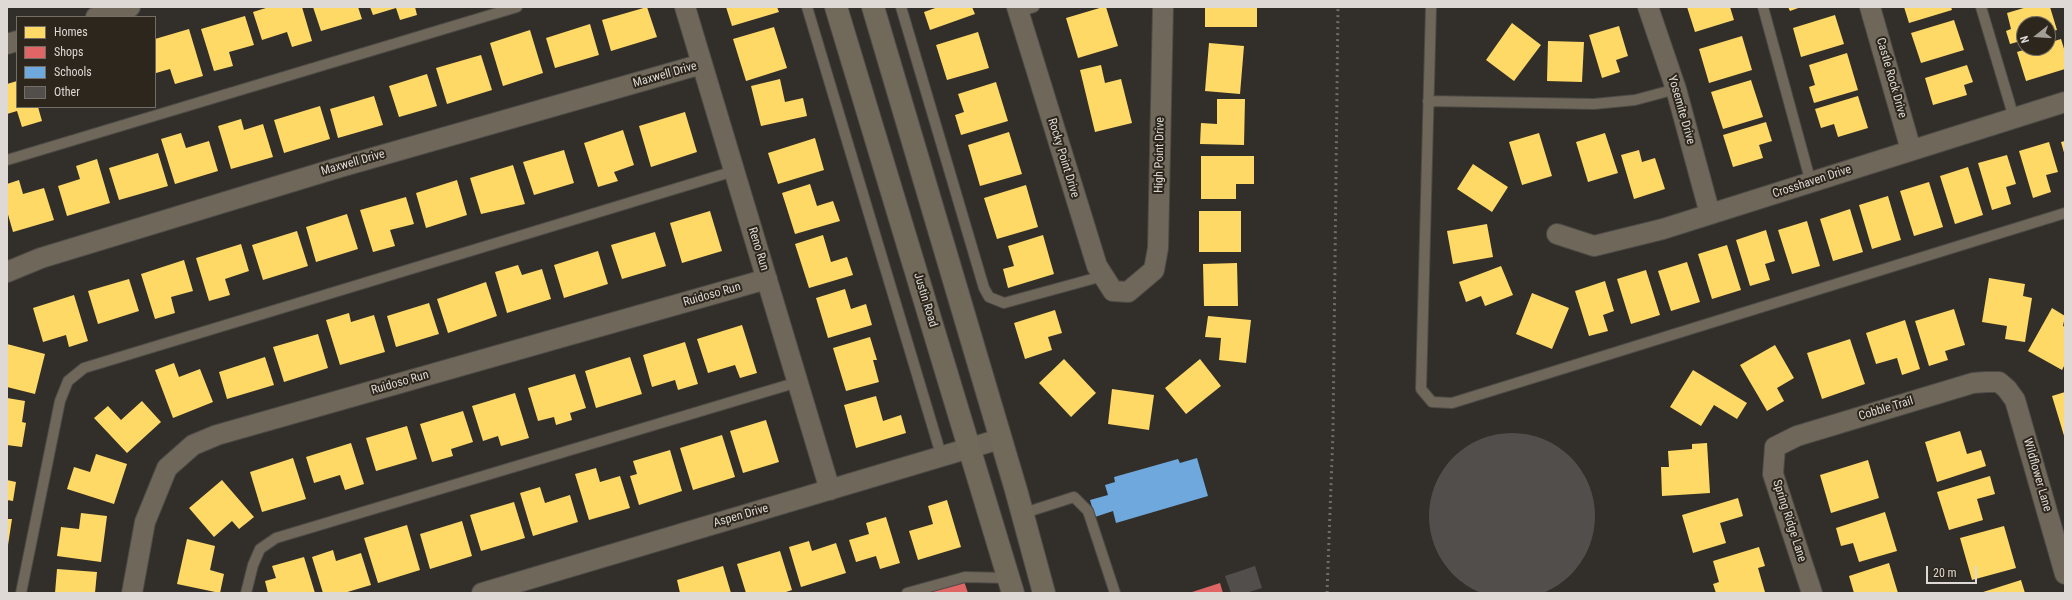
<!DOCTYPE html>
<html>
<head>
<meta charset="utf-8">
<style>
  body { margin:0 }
  #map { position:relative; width:2072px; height:600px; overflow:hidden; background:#322f2a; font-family:"Roboto Condensed",sans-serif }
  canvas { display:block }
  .frame { position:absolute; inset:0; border:8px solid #ded9d4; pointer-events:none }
  .legend { position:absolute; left:16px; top:16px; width:140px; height:92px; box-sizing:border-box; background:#2c261d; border:1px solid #736e66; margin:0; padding:5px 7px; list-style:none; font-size:12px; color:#ded9d4 }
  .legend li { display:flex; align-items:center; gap:8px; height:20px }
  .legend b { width:20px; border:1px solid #736e66 }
  .north { position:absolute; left:2016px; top:16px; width:40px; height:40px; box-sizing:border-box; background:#2c261d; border:1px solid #736e66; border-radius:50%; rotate:253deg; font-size:11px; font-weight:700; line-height:16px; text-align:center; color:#ded9d4 }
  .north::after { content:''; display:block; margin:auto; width:14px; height:18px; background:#a29e98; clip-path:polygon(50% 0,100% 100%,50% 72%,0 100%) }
  .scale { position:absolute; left:1926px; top:566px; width:51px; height:18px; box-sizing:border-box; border:2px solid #ded9d4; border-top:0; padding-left:5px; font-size:12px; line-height:14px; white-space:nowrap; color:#ded9d4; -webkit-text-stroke:3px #2c261d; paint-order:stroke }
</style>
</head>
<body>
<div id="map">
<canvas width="2072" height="600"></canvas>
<div class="frame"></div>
<ul class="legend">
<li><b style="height:11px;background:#ffd966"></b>Homes</li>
<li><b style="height:11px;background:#e06666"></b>Shops</li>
<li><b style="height:11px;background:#6fa8dc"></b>Schools</li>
<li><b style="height:11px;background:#524e4b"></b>Other</li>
</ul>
<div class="north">N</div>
<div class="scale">20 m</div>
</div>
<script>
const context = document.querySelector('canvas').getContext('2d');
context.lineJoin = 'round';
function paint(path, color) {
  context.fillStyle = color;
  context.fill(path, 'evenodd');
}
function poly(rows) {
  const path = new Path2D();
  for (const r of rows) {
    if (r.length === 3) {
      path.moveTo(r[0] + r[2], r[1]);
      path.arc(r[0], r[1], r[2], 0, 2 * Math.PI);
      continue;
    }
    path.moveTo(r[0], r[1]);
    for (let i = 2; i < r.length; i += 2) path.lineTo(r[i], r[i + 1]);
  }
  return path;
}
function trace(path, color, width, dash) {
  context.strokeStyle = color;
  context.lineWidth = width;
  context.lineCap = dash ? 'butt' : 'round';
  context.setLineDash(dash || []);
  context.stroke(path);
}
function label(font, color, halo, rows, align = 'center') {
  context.font = font + ' "Roboto Condensed",sans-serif';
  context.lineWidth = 4;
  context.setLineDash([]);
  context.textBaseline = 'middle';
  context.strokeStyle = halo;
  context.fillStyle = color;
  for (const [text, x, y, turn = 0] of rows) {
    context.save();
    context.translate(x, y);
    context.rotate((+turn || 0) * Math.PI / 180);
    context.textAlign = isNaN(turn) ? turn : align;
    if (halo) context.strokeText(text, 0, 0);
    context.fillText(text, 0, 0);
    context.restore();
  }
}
const homes = poly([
  [269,7,302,7,312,41,292,47,287,32,262,40,253,12],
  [313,7,358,7,362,19,321,31],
  [370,7,415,7,417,15,400,20,396,8,373,15],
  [647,7,657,37,611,51,602,20],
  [726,7,777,7,779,12,732,26],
  [938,7,972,7,975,14,930,30,924,12],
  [1103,7,1106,7,1118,46,1078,58,1066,18],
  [1205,7,1257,7,1257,27,1205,27],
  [1687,7,1730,7,1734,20,1695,32],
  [1788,7,1801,7,1790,11],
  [1904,7,1951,7,1952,10,1909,23],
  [2027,7,2050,7,2057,30,2048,32,2048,24,2024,24,2024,40,2010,44,2006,31,2011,29,2007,13],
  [1835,15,1844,44,1801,57,1793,28],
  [245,16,254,45,229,52,233,66,214,71,201,29],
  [1954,20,1964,50,1921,63,1911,33],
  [1512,23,1541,45,1514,81,1486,60],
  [590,24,599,55,555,68,546,38],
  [1619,26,1628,56,1616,60,1620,72,1602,78,1589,35],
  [774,27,787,68,746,81,733,39],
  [189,29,203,76,175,84,170,69,156,73,155,39],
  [530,30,543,73,503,86,490,43],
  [978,32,989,68,947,80,936,45],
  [1742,36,1752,70,1709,83,1699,49],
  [2061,39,2065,52,2065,69,2026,81,2017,52,2030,48,2048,48,2048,43],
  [1548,41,1584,42,1582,82,1547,81],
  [1209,43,1244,46,1240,94,1205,91],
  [1847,53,1858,90,1814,103,1809,87,1815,85,1809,65],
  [481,55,492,90,447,104,436,68],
  [1101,65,1105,83,1121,79,1132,123,1095,132,1080,70],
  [1967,65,1973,82,1964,85,1967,95,1933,105,1925,78],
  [427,74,437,106,399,117,389,86],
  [780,79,785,102,803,98,807,116,761,126,751,86],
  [1751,80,1763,117,1723,129,1711,92],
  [17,81,17,107,38,107,42,121,22,127,17,111,7,114,7,84],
  [996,82,1008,121,961,135,955,115,964,112,958,94],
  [374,96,383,125,338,138,330,109],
  [1858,96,1868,128,1838,137,1834,124,1821,128,1815,109],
  [1217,99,1245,99,1244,145,1200,144,1201,123,1217,124],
  [320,106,330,139,284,153,274,120],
  [685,112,697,152,651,167,639,126],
  [241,119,244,130,263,124,273,157,231,169,218,126],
  [1766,122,1772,141,1759,145,1763,158,1733,167,1723,135],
  [623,130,634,165,614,172,618,181,598,187,584,143],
  [1009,132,1022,174,980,186,968,145],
  [181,133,186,148,209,141,218,171,175,184,161,139],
  [1539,133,1552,176,1522,185,1509,142],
  [1605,133,1618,173,1588,182,1576,142],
  [815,138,824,170,778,184,768,153],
  [2065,141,2065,156,2061,142],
  [2049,142,2058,172,2046,175,2051,192,2033,198,2019,151],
  [564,150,574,183,534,195,523,162],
  [1639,150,1642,162,1655,158,1665,189,1634,199,1621,155],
  [158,153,168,186,119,200,109,168],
  [2007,155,2016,184,2006,187,2011,204,1992,210,1978,163],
  [1201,156,1254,156,1254,184,1236,184,1236,199,1201,199],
  [97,159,110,203,67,216,58,186,80,179,76,166],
  [1473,164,1508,187,1492,212,1457,189],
  [513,165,525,204,481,214,470,178],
  [1968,167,1983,215,1955,224,1940,176],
  [19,180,23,194,44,188,54,220,13,232,7,211,7,184],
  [457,180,467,215,426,228,416,193],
  [1929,182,1943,227,1914,236,1900,191],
  [810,184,817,206,833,201,840,221,795,234,782,193],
  [1026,185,1038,227,997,239,984,198],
  [1888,196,1901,240,1872,249,1859,205],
  [406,197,414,224,390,230,395,246,373,252,360,210],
  [1850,209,1863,252,1833,261,1820,219],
  [710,211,722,251,682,263,670,223],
  [1199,211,1241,211,1241,252,1199,252],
  [347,214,358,249,316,262,306,227],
  [1807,221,1820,266,1792,274,1778,230],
  [1487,224,1493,257,1453,264,1447,231],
  [1766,230,1775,261,1765,264,1770,280,1750,286,1736,240],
  [297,231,308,266,263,280,252,245],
  [655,232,666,266,622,279,611,245],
  [823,235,831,262,847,257,853,275,809,288,795,244],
  [1043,235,1054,274,1008,288,1003,269,1014,266,1008,246],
  [241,244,249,271,225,279,230,295,209,301,196,258],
  [1727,245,1741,290,1712,299,1698,254],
  [598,251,608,284,564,298,554,265],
  [184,260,193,291,171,297,175,313,155,319,141,274],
  [1687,262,1700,302,1671,311,1658,271],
  [1237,263,1238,306,1204,306,1203,264],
  [518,265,522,275,542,269,551,299,507,313,495,272],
  [1501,266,1513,295,1485,306,1481,296,1466,302,1459,282],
  [1646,270,1660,315,1631,324,1617,279],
  [1989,278,2025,284,2023,296,2032,298,2025,342,2005,339,2007,326,1982,322],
  [129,279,139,311,98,324,88,291],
  [1605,281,1614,311,1603,315,1608,331,1589,336,1575,291],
  [486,282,497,316,448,333,437,299],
  [845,289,851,309,866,304,872,325,828,338,816,298],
  [1532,293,1569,308,1552,349,1516,334],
  [74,295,88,341,69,347,66,335,43,342,33,308],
  [429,303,439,334,396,347,387,316],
  [2052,308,2065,316,2063,326,2065,327,2065,364,2062,370,2028,351],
  [1954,309,1965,345,1945,351,1948,360,1929,366,1915,321],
  [1055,310,1062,333,1048,337,1052,350,1025,359,1014,323],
  [349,313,351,322,374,315,385,352,340,365,326,320],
  [1208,316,1251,320,1246,363,1219,360,1221,338,1205,337],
  [1905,320,1920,369,1902,375,1897,358,1876,364,1866,333],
  [742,325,757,373,740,378,735,365,708,373,697,339],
  [318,334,328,368,284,382,273,347],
  [870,337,877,360,873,360,879,382,846,391,833,348],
  [1850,339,1865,384,1822,399,1807,353],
  [685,342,698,384,678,390,675,380,652,387,643,355],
  [7,344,45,354,35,394,7,387],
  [1775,345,1794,378,1777,388,1784,401,1767,411,1740,365],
  [265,357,274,385,227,399,219,372],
  [630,357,642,394,596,408,585,371],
  [1064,359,1096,393,1071,417,1039,383],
  [1200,359,1221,386,1186,414,1165,388],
  [174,363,179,377,200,369,213,402,173,418,155,370],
  [1693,370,1747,403,1737,419,1714,405,1701,426,1670,407],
  [575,374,586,408,570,413,572,420,556,425,554,417,538,421,528,388],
  [1112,389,1154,395,1149,430,1108,424],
  [2065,392,2065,439,2052,396],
  [515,393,529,438,501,446,498,436,483,441,472,406],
  [876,396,883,421,901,415,906,433,856,448,844,405],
  [7,398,25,401,22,422,26,423,22,447,7,445],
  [142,401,161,422,127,453,94,418,108,406,121,420],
  [463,411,473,442,451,449,453,456,432,462,420,424],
  [766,420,779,462,743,473,730,431],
  [407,426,417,459,376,471,366,438],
  [1960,431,1967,454,1981,450,1986,466,1937,482,1925,442],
  [722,435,735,477,693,490,680,448],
  [351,443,364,484,345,490,340,475,314,483,306,457],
  [1707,443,1710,493,1662,496,1661,467,1669,467,1668,451,1692,449,1692,444],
  [670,450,682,491,639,505,630,476,637,474,633,461],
  [96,454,127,464,114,504,67,489,74,467,90,472],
  [293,458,306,499,262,512,250,472],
  [1868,460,1879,498,1831,513,1820,475],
  [596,468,600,482,620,476,630,508,589,520,575,474],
  [1990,476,1995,494,1977,499,1983,520,1949,530,1937,492],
  [7,480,16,482,13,501,7,500],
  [222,480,254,517,239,529,232,521,214,537,189,508],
  [540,487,545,503,570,495,578,522,533,536,520,493],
  [1738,498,1743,516,1720,523,1726,543,1693,553,1682,515],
  [947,500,961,547,918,560,909,531,933,524,928,506],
  [514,502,525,538,481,551,470,515],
  [1885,512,1897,551,1859,562,1853,543,1841,546,1836,528],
  [81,513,107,516,101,562,57,556,61,527,79,529],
  [886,517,900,563,880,569,876,556,856,562,849,540,869,534,866,523],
  [7,519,12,519,8,545,7,545],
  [462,521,472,556,430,569,420,534],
  [407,525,420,570,378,583,364,538],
  [2004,526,2016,568,1972,580,1960,538],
  [187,539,215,546,210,570,224,574,220,593,177,584],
  [809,541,812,551,836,543,846,573,801,587,789,547],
  [1759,547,1765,566,1758,568,1765,592,1716,593,1713,584,1719,582,1713,561],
  [333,550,336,561,361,553,371,585,344,593,323,593,312,557],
  [780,551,792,590,783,593,746,593,737,564],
  [304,557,315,593,268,593,265,581,276,578,272,566],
  [1889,563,1898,593,1854,593,1849,576],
  [723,566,731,593,680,593,677,580],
  [57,569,97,572,95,593,55,593],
  [2021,580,2025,593,1980,593]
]);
const shops = poly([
  [964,581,968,593,925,593],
  [1220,583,1223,593,1189,593]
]);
const schools = poly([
  [1197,458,1208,496,1116,523,1113,511,1095,517,1090,500,1108,495,1105,485,1115,482,1114,477,1178,459,1180,463]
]);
const building = poly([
  [1512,516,83],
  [1255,566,1262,588,1246,593,1231,593,1225,576]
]);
const lane = poly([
  [807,7,942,458],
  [901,7,984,288,989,297,1004,303,1103,276],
  [1431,7,1421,389,1432,402,1452,403,2065,213],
  [1763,7,1811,183],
  [1981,7,2014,118],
  [1018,12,1034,7],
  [1428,101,1594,104,1635,100,1676,89],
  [7,160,517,7],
  [1021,514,1074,497,1088,511,1115,593],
  [21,593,60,401,68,381,84,368,734,171],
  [246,593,253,565,260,549,276,538,798,382],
  [907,593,965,577,1009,578]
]);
const street = poly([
  [685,7,830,490],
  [1017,7,1097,266,1113,291,1128,292,1154,270,1158,248,1163,7],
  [1648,7,1676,89,1710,214],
  [1870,7,1911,150],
  [96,17,130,7],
  [7,44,17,41],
  [1557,234,1594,246,1663,229,2065,102],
  [7,272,41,258,337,168,702,64],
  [132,593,145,522,167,468,193,445,217,435,767,279],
  [482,593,1000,439],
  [1812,593,1773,474,1775,447,1797,436,1973,383,1986,382,1999,382,2007,389,2015,400,2065,574]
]);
const secondary = poly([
  [836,7,1013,593],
  [873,7,1016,490,1044,593]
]);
const rail = poly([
  [1327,593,1333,432,1338,7]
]);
const streetNames = [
  ["Maxwell Drive",665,75,-16],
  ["Castle Rock Drive",1891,78,74],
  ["Yosemite Drive",1681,110,74],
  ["High Point Drive",1160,155,-89],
  ["Rocky Point Drive",1063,158,73],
  ["Maxwell Drive",353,163,-16],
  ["Crosshaven Drive",1812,182,-18],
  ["Reno Run",758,249,73],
  ["Ruidoso Run",712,295,-16],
  ["Justin Road",925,300,73],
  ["Ruidoso Run",400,383,-16],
  ["Cobble Trail",1886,409,-17],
  ["Wildflower Lane",2037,475,74],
  ["Aspen Drive",741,516,-16],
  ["Spring Ridge Lane",1789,521,72]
];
paint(homes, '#ffd966');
paint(shops, '#e06666');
paint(schools, '#6fa8dc');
paint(building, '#524e4b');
trace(lane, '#4d4a46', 12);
trace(street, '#4d4a46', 22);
trace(secondary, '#4d4a46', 24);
trace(lane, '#6e675a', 10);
trace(street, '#6e675a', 20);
trace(secondary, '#71695a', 22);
trace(rail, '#706b63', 3, [2, 4]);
label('12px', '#ded9d4', '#2c261d', streetNames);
</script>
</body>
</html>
